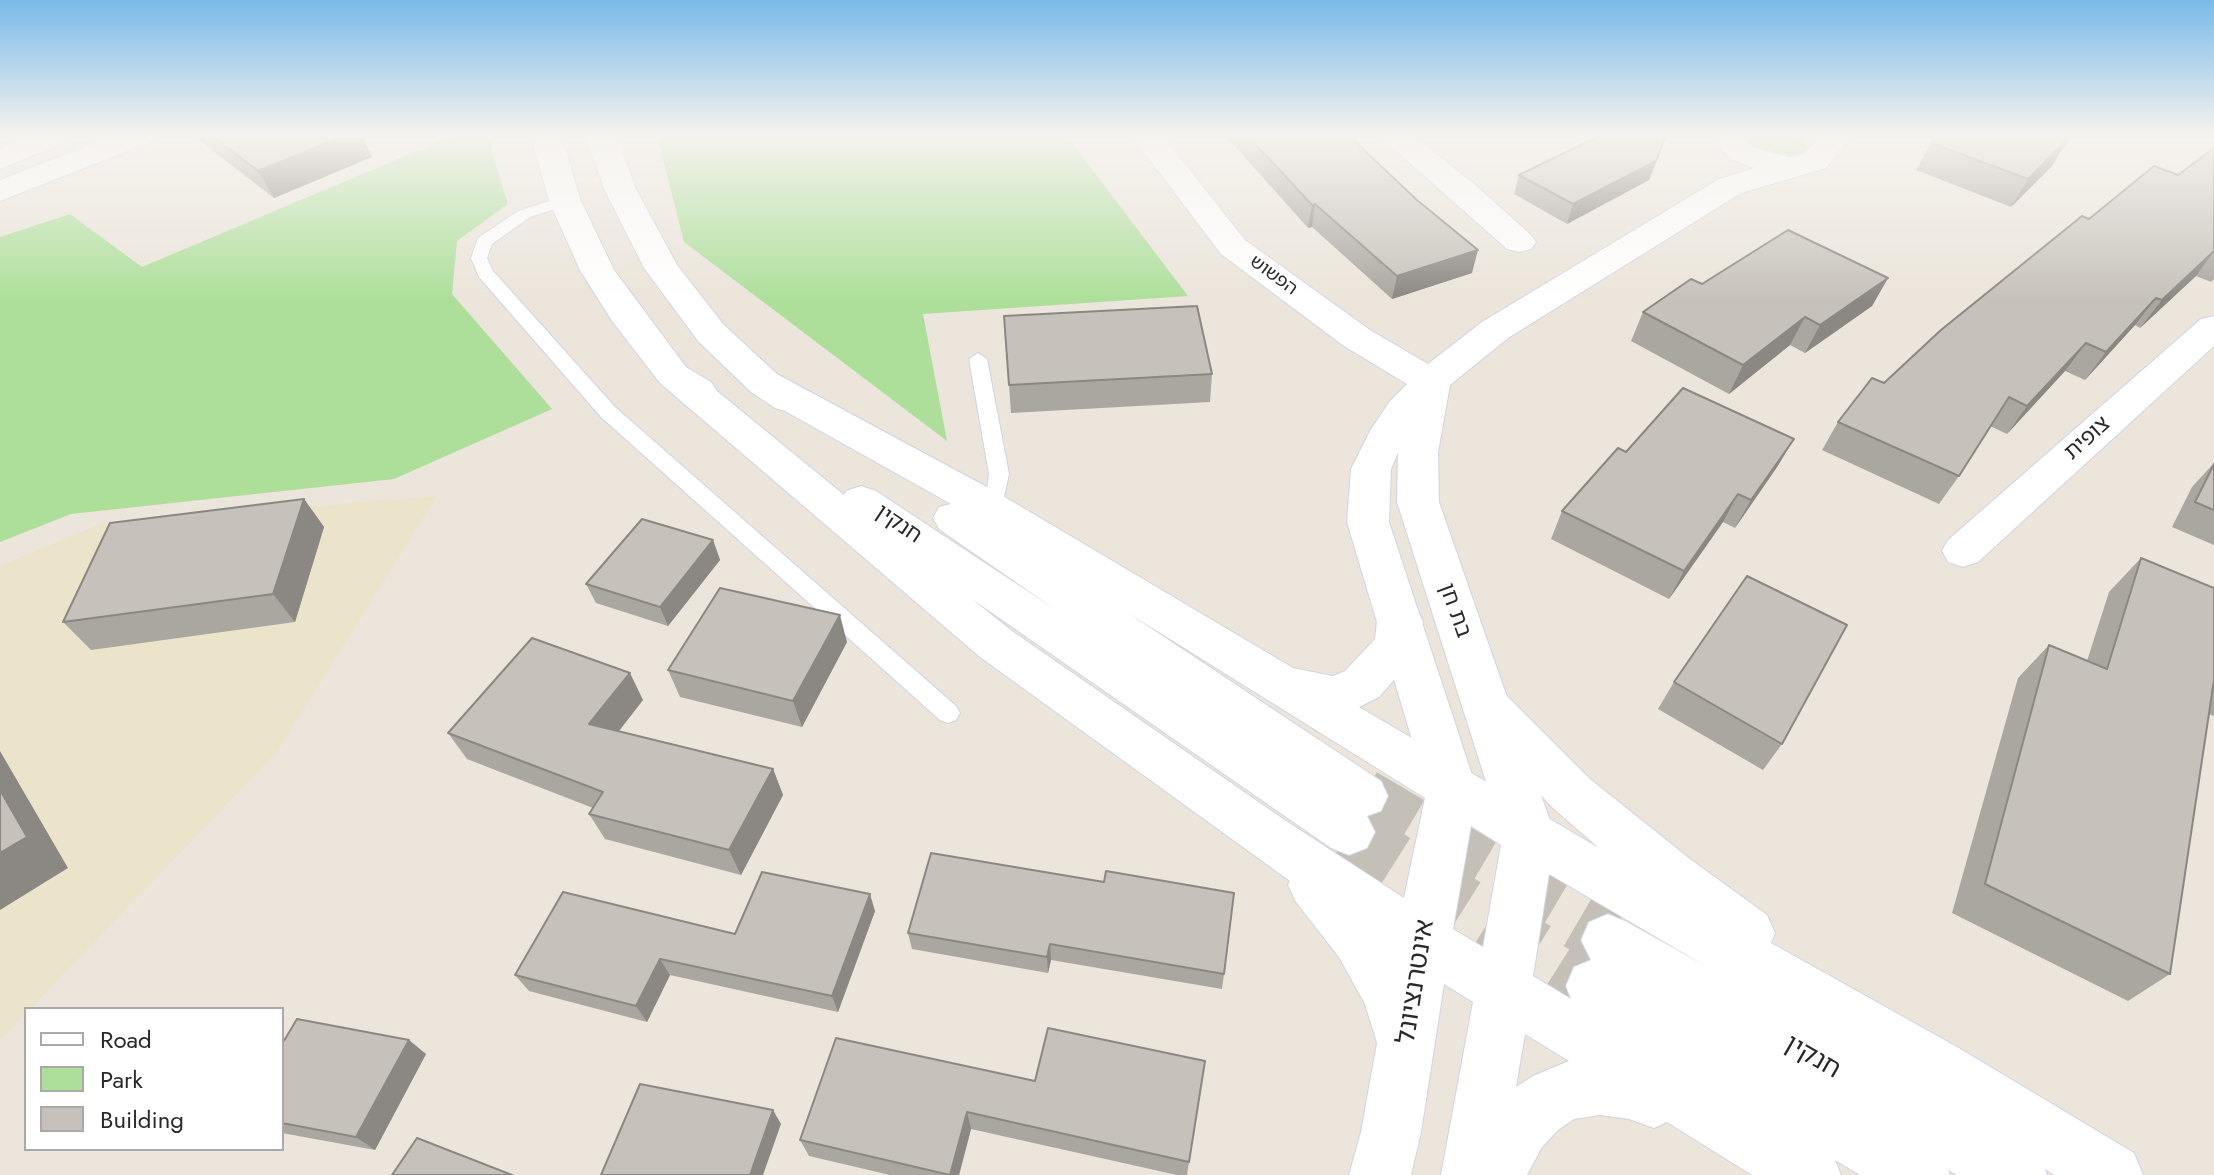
<!DOCTYPE html>
<html>
<head>
<meta charset="utf-8">
<style>
  body { margin:0 }
  #map { position:relative; width:2214px; height:1175px; overflow:hidden; background:#ebe5db; font-family:Jost,sans-serif }
  canvas { display:block }
  .legend { position:absolute; left:24px; top:1007px; width:260px; height:144px; box-sizing:border-box; background:#fff; border:2px solid #a9a9a9; margin:0; padding:10px 14px; list-style:none; font-size:24px; color:#292929 }
  .legend li { display:flex; align-items:center; gap:16px; height:40px }
  .legend b { width:40px; border:2px solid #a9a9a9 }
</style>
</head>
<body>
<div id="map">
<canvas width="2214" height="1175"></canvas>
<ul class="legend">
<li><b style="height:10px;background:#fff"></b>Road</li>
<li><b style="height:22px;background:#addf9a"></b>Park</li>
<li><b style="height:22px;background:#c6c2bb"></b>Building</li>
</ul>
</div>
<script>
const context = document.querySelector('canvas').getContext('2d');
context.lineJoin = 'round';
function paint(path, color) {
  context.fillStyle = color;
  context.fill(path, 'evenodd');
}
function poly(rows) {
  const path = new Path2D();
  for (const r of rows) {
    path.moveTo(r[0], r[1]);
    for (let i = 2; i < r.length; i += 2) path.lineTo(r[i], r[i + 1]);
  }
  return path;
}
function trace(path, color, width, dash) {
  context.strokeStyle = color;
  context.lineWidth = width;
  context.lineCap = dash ? 'butt' : 'round';
  context.setLineDash(dash || []);
  context.stroke(path);
}
function label(font, color, halo, rows, align = 'center') {
  context.font = font + ' Jost,"Noto Sans Hebrew",sans-serif';
  context.lineWidth = 6;
  context.setLineDash([]);
  context.textBaseline = 'middle';
  context.strokeStyle = halo;
  context.fillStyle = color;
  for (const [text, x, y, turn = 0] of rows) {
    context.save();
    context.translate(x, y);
    context.rotate((+turn || 0) * Math.PI / 180);
    context.textAlign = isNaN(turn) ? turn : align;
    if (halo) context.strokeText(text, 0, 0);
    context.fillText(text, 0, 0);
    context.restore();
  }
}
const education = poly([
  [437,496,277,752,30,1009,26,1009,26,1013,0,1040,0,566,101,524]
]);
const green = poly([
  [448,135,492,135,492,154,508,204,457,241,452,294,552,409,394,479,71,514,0,542,0,237,70,214,142,267,450,137],
  [657,135,1066,135,1188,296,923,314,947,441,684,242],
  [1747,135,1798,135,1808,147,1802,155,1786,157,1756,149,1747,140]
]);
const secondaryTunnel = poly([
  [1363,796,1608,940],
  [1349,832,1594,986]
]);
const lane = poly([
  [565,196,573,201,571,204,530,217,492,244,487,258,493,271,615,407,956,706,960,713,956,720,948,723,940,720,601,417,479,277,471,258,478,238,518,211,565,196],
  [978,353,987,359,1009,474,1004,497,983,510,976,508,973,503,987,489,989,474,969,359,978,353]
]);
const street = poly([
  [115,135,157,135,153,141,0,201,0,180,115,135],
  [1131,135,1162,135,1245,240,1370,330,1428,364,1482,322,1719,179,1754,168,1731,159,1722,151,1714,135,1744,135,1753,147,1789,157,1805,154,1819,135,1852,135,1826,168,1741,193,1508,338,1450,385,1438,452,1439,502,1555,835,1547,851,1529,858,1511,851,1503,835,1397,502,1398,453,1391,469,1389,522,1477,790,1470,805,1452,812,1434,805,1427,790,1347,522,1351,469,1370,431,1390,401,1407,384,1344,346,1221,254,1131,135],
  [1378,135,1412,135,1472,182,1531,235,1536,242,1531,249,1519,252,1507,249,1378,135],
  [2214,316,2214,346,1978,562,1963,567,1948,562,1942,551,1948,540,2201,319,2214,316]
]);
const secondary = poly([
  [31,135,72,135,68,141,0,169,0,149,31,135],
  [531,135,561,135,581,201,614,270,686,367,711,382,717,391,844,495,846,491,861,486,876,491,1056,610,939,529,933,518,939,507,951,504,785,411,775,408,751,392,698,341,644,268,604,189,586,135,616,135,636,189,677,265,724,325,777,374,998,493,1293,668,1333,676,1345,671,1375,639,1377,621,1384,609,1400,604,1416,609,1423,621,1420,645,1413,658,1379,697,1359,707,1599,848,1554,809,1472,723,1465,709,1472,695,1489,689,1506,695,1590,779,1690,859,1767,915,1775,933,1771,943,1957,1047,2134,1153,2143,1175,2054,1175,2045,1169,2047,1175,1957,1175,1948,1170,1950,1175,1860,1175,1835,1160,1841,1175,1752,1175,1667,1122,1654,1128,1629,1119,1600,1115,1574,1119,1558,1130,1542,1147,1527,1175,1441,1175,1473,1002,1444,984,1421,1132,1411,1175,1349,1175,1361,1132,1377,1043,1365,1004,1339,957,1296,902,1288,885,1290,881,980,657,660,383,612,321,580,270,549,201,531,135],
  [972,599,1331,848,1349,855,1367,848,1375,832,1367,816,1381,811,1388,796,1381,781,1125,611,1425,798,1404,898,1283,819,1012,631,972,599],
  [1471,826,1501,845,1483,947,1453,929,1471,826],
  [1549,874,1709,968,1627,922,1608,914,1589,922,1581,940,1591,960,1574,967,1566,986,1571,999,1533,976,1549,874],
  [1525,1034,1569,1061,1533,1076,1516,1087,1525,1034]
]);
const wall = poly([
  [196,135,362,135,372,157,274,198,200,141],
  [1225,135,1348,135,1472,273,1392,299,1312,227,1308,228],
  [1667,135,1649,180,1567,224,1514,194,1519,175],
  [2069,138,2052,166,2011,207,1916,170,1931,143],
  [2214,148,2214,279,2211,282,2196,276,2140,328,2135,325,2085,380,2065,371,2007,434,1990,426,1959,476,1939,504,1822,450,1838,422,1884,383,2089,219,2178,175],
  [1888,278,1872,306,1805,353,1790,345,1729,394,1631,341,1643,312,1702,284],
  [1004,316,1212,374,1210,402,1011,413],
  [1794,439,1777,467,1735,528,1723,522,1669,599,1551,539,1562,511,1626,452],
  [2214,463,2214,545,2172,527,2192,487],
  [304,499,324,527,295,622,91,650,63,622],
  [713,540,720,560,668,626,596,603,586,584],
  [2141,558,2214,588,2214,716,2209,714,2170,974,2128,1001,1952,913,2018,678,2049,645,2087,661,2109,592],
  [847,642,802,727,680,697,668,670],
  [1674,682,1782,744,1763,770,1658,709],
  [643,700,619,731,773,769,783,795,741,875,605,839,589,814,593,808,467,759,448,733],
  [931,853,1224,974,1222,989,1051,960,1048,973,912,949,908,933],
  [875,911,838,1012,670,975,647,1022,529,991,515,975,735,934],
  [282,1044,426,1054,375,1150,282,1133],
  [1205,1061,1187,1175,1177,1175,971,1129,959,1175,890,1175,809,1156,800,1140,1035,1081]
]);
const shadedWall = poly([
  [346,135,362,135,372,157,274,198,258,171],
  [1667,135,1649,180,1567,224,1573,204],
  [2069,138,2052,166,2011,207,2028,179],
  [1315,204,1312,227,1308,228,1312,205],
  [1478,250,1472,273,1392,299,1397,276],
  [2214,251,2196,276,2140,328,2162,300],
  [1888,278,1872,306,1805,353,1820,325],
  [2156,298,2135,325,2085,380,2106,352],
  [1805,317,1790,345,1729,394,1743,365],
  [2086,343,2065,371,2007,434,2027,406],
  [1794,439,1777,467,1735,528,1751,500],
  [1738,494,1723,522,1669,599,1684,571],
  [304,499,324,527,295,622,273,594],
  [713,540,720,560,668,626,660,607],
  [840,615,847,642,802,727,793,701],
  [630,673,643,700,604,750,589,724],
  [0,751,68,868,0,910],
  [773,769,783,795,741,875,729,850],
  [870,894,875,911,838,1012,832,996],
  [1050,944,1051,960,1048,973,1047,957],
  [660,959,670,975,647,1022,636,1006],
  [409,1040,426,1054,375,1150,356,1137],
  [773,1110,781,1124,763,1175,750,1175],
  [967,1112,971,1129,959,1175,950,1175]
]);
const building = poly([
  [211,135,346,135,258,171,211,135],
  [1247,135,1348,135,1417,200,1478,250,1397,276,1315,204,1312,205,1247,135],
  [1601,135,1666,135,1656,161,1573,204,1519,175,1601,135],
  [1939,135,2060,135,2069,138,2028,179,1931,143,1939,135],
  [2214,148,2214,251,2162,300,2156,298,2106,352,2086,343,2027,406,2009,397,1959,476,1838,422,1872,378,1884,383,1941,330,2082,216,2089,219,2154,166,2178,175,2214,148],
  [1788,230,1888,278,1820,325,1805,317,1743,365,1643,312,1691,279,1702,284,1788,230],
  [1197,306,1212,374,1009,385,1004,316,1197,306],
  [1683,388,1794,439,1751,500,1738,494,1684,571,1562,511,1618,448,1626,452,1683,388],
  [2214,464,2214,510,2195,502,2214,464],
  [304,499,273,594,63,622,110,523,304,499],
  [642,519,713,540,660,607,586,584,642,519],
  [2141,558,2214,588,2214,680,2170,974,1985,884,2049,645,2107,669,2141,558],
  [1747,576,1847,625,1782,744,1674,682,1747,576],
  [720,588,840,615,793,701,668,670,720,588],
  [532,638,630,673,589,724,773,769,729,850,589,814,603,792,448,733,532,638],
  [0,790,27,837,0,853,0,790],
  [931,853,1104,882,1106,871,1234,893,1224,974,1050,944,1047,957,908,933,931,853],
  [762,872,870,894,832,996,660,959,636,1006,515,975,563,892,735,934,762,872],
  [297,1019,409,1040,356,1137,282,1123,282,1044,297,1019],
  [1048,1028,1205,1061,1189,1162,967,1112,950,1175,800,1140,836,1038,1035,1081,1048,1028],
  [640,1084,773,1110,750,1175,601,1175,640,1084],
  [417,1138,512,1175,392,1175,417,1138]
]);
const farStreetnames = [
  ["הפשוש",1273,276,36]
];
const streetNames = [
  ["צופית",2088,439,-42],
  ["חנקין",898,525,34],
  ["בת חן",1454,611,70]
];
const nearStreetnames = [
  ["אינטרנציונל",1417,982,-81],
  ["חנקין",1812,1058,30]
];
paint(education, '#ece3cb');
paint(green, '#addf9a');
trace(secondaryTunnel, '#c4bfb7', 55, [55, 28]);
trace(lane, '#d1d3e1', 2);
trace(street, '#d1d3e1', 2);
trace(secondary, '#d1d3e1', 2);
paint(lane, '#fff');
paint(street, '#fff');
paint(secondary, '#fff');
paint(wall, '#aaa7a1');
paint(shadedWall, '#8b8883');
paint(building, '#c6c2bb');
trace(building, '#8b8883', 2);
const sky = context.createLinearGradient(0, 0, 0, 300);
sky.addColorStop(0, '#79bae8');
sky.addColorStop(0.45, '#f6f3ef');
sky.addColorStop(1, '#f6f3ef00');
context.fillStyle = sky;
context.fillRect(0, 0, 2214, 300);
label('18px', '#292929', '#fff', farStreetnames);
label('22px', '#292929', '#fff', streetNames);
label('26px', '#292929', '#fff', nearStreetnames);
</script>
</body>
</html>
